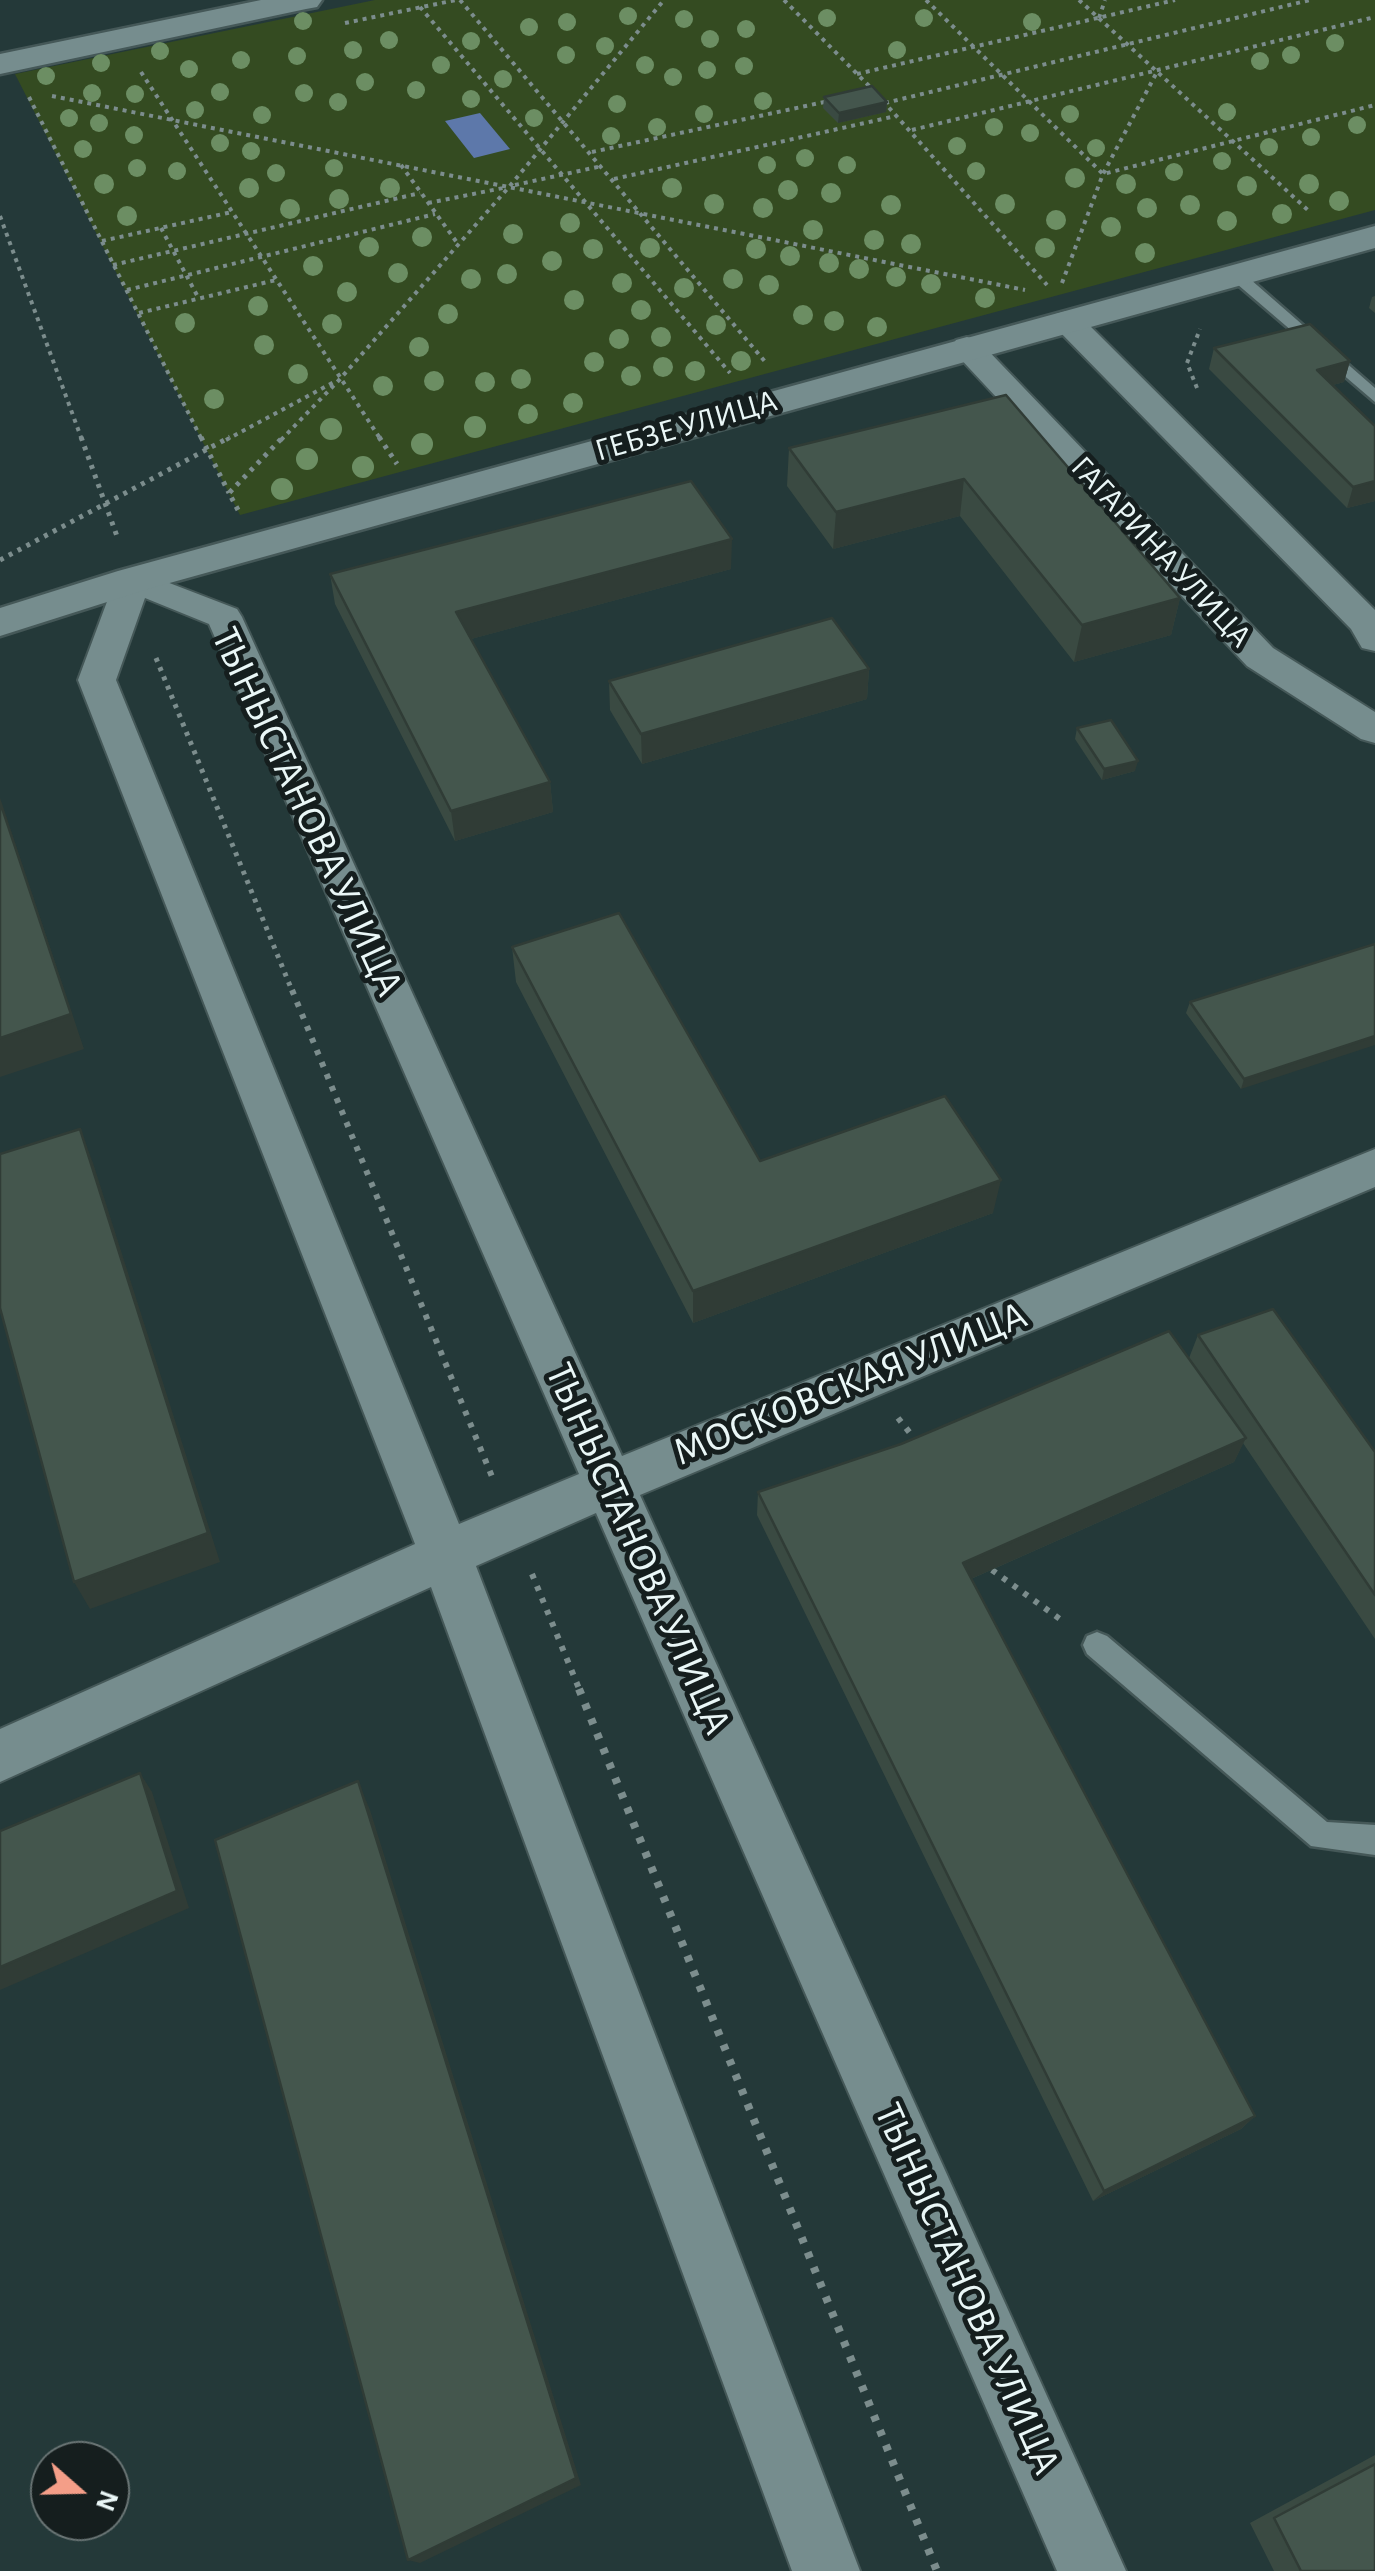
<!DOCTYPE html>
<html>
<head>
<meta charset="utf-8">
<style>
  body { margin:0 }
  #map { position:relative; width:1375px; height:2571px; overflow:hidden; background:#243939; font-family:"Alegreya Sans",sans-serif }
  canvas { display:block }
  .north { position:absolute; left:30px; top:2441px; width:100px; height:100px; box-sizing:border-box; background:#151e1e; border:2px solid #6a7575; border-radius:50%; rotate:110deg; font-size:28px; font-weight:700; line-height:40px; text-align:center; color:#eaf7f7 }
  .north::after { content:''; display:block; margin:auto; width:35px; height:45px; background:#f49e88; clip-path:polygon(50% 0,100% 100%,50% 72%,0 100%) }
</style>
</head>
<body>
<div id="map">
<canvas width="1375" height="2571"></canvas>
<div class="north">N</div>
</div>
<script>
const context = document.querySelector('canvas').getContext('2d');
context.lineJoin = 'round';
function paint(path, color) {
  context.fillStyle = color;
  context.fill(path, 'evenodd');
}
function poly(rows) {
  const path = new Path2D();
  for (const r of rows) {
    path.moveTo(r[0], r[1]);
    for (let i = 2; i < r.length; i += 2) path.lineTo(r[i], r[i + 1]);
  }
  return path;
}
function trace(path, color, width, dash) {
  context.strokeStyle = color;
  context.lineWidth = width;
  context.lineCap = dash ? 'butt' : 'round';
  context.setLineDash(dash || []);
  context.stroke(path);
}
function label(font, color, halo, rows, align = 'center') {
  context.font = font + ' "Alegreya Sans",sans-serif';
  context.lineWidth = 10;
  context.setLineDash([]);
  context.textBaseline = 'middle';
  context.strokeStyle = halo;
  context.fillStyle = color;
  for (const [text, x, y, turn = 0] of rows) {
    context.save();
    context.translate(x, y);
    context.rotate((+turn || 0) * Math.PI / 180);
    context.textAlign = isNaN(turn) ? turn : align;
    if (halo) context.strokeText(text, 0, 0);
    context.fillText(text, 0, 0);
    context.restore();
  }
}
const green = poly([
  [375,0,1375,0,1375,210,240,515,15,74]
]);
const water = poly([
  [480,113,510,149,474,158,445,121]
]);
const pathFar3 = poly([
  [460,0,767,364],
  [784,0,874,91],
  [926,0,1103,174,1375,105],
  [1079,0,1310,212],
  [420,7,730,373],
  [1099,18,1105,0],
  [345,23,456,0],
  [141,72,381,440],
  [857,74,1175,0],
  [52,96,1025,290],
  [29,97,202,440],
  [883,101,1047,285],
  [885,103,1310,0],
  [912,130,1375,17],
  [592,152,829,101],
  [401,165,458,244],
  [614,179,896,116],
  [515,185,602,166],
  [428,203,503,188],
  [0,216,82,440],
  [161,228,199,299],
  [102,241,232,212],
  [113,265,420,193],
  [1062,283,1103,174,1158,70],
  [127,290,435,214],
  [139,313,276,280],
  [1197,388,1187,363,1200,329],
  [226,440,334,382],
  [281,440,340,379,509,187,664,0]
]);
const pathFar2 = poly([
  [81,437,118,539],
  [201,437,229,493],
  [379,437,397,464],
  [238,510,229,493,283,437],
  [0,560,230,437],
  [156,658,293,993]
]);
const pathFar1 = poly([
  [292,990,493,1479],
  [898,1418,918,1443],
  [992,1570,1064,1622],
  [532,1574,580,1691]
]);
const path = poly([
  [579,1689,937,2571]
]);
const lane = poly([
  [1230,272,1242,272,1375,388,1375,402,1230,278,1230,272],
  [1097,1632,1107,1636,1327,1822,1375,1825,1375,1855,1311,1846,1087,1654,1083,1645,1087,1636,1097,1632]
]);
const street = poly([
  [1067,311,1078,314,1375,610,1375,651,1362,648,1351,629,1056,328,1051,321,1056,314,1067,311],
  [967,337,978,340,1273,648,1375,712,1375,743,1361,739,1247,666,956,354,951,347,956,340,967,337],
  [133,569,237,609,242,617,622,1456,1375,1149,1375,1187,640,1495,1126,2571,1057,2571,596,1513,476,1566,860,2571,792,2571,431,1587,0,1782,0,1729,415,1544,78,680,115,580,120,572,133,569],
  [145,598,209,624,579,1474,459,1524,116,680,145,598]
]);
const secondary = poly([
  [261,0,322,0,317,7,306,9,0,74,0,54,261,0],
  [1375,226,1375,248,148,589,0,636,0,608,118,571,1375,226]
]);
const trees = [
  [628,16,9],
  [827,18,9],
  [924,18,9],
  [684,19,9],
  [303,21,9],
  [567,22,9],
  [1032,22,9],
  [529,27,9],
  [746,29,9],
  [710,39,9],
  [389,40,9],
  [471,41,9],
  [1335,43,9],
  [605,46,9],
  [353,50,9],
  [897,50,9],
  [160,51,9],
  [566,55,9],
  [1291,55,9],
  [297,56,9],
  [241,60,9],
  [1260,61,9],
  [101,63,9],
  [441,65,9],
  [645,65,9],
  [744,66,9],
  [189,69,9],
  [707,70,9],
  [46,76,9],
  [673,77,9],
  [503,79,9],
  [365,82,9],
  [416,90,9],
  [220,92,9],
  [92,93,9],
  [304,93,9],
  [135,94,9],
  [471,99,9],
  [763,101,9],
  [338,102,9],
  [617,104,9],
  [195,110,9],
  [1227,112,9],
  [704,114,9],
  [1070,114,9],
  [262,115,9],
  [69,118,9],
  [534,118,9],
  [99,123,9],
  [1357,125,9],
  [657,127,9],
  [994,127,9],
  [1030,133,9],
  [134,135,9],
  [611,136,9],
  [1311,137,9],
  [220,143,9],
  [957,146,9],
  [1269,147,9],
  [1096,148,9],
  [83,149,9],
  [251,151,9],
  [805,158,9],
  [1222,161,9],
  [767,165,9],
  [847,165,9],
  [137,168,9],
  [334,168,9],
  [177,171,9],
  [976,171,9],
  [1174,172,9],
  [276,173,9],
  [1075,178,10],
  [104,184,10],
  [1126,184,10],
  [1309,184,10],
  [1247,186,10],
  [249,188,10],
  [390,188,10],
  [672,188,10],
  [788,190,10],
  [831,193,10],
  [339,199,10],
  [1339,201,10],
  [714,204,10],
  [1005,204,10],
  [891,205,10],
  [1190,205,10],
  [763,208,10],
  [1147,208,10],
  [290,209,10],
  [1282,214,10],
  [127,216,10],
  [1056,220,10],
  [1227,221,10],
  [570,223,10],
  [1111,227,10],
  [813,230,10],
  [513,234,10],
  [422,237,10],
  [874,240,10],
  [911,244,10],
  [369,247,10],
  [650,248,10],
  [1045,248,10],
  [593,249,10],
  [756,249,10],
  [1145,253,10],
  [790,256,10],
  [552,261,10],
  [829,263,10],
  [313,266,10],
  [859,269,10],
  [398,273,10],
  [507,274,10],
  [896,277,10],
  [471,279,10],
  [733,279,10],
  [622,283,10],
  [931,284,10],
  [769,285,10],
  [684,288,10],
  [347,292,10],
  [985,298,10],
  [574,300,10],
  [258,306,10],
  [641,310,10],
  [448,314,10],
  [803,315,10],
  [834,321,10],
  [185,323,10],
  [332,324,10],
  [716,325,10],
  [877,327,10],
  [661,337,10],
  [619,339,10],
  [264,345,10],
  [419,347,10],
  [741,361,10],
  [594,362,10],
  [663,367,10],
  [695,371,10],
  [298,374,10],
  [631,376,10],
  [521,379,10],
  [434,381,10],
  [485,382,10],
  [383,386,10],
  [214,399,10],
  [573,403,10],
  [528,414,10],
  [475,427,11],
  [331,429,11],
  [422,444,11],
  [307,459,11],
  [363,467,11],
  [282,489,11]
];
const wall = poly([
  [824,97,887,102,886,112,838,123,823,108],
  [1375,296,1375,313,1369,308,1372,297],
  [1214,348,1350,361,1344,382,1333,385,1375,426,1375,501,1347,508,1209,369],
  [1006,395,1180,598,1171,635,1074,662,960,516,833,549,787,486,789,448],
  [731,569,471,639,550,782,553,812,455,841,335,604,330,574],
  [869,669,867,699,642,764,610,710,609,681],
  [1077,728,1135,771,1102,780,1075,739],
  [1375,944,1241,1089,1186,1013,1190,1002],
  [512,947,760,1161,993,1213,693,1323,516,982],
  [1198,1335,1375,1452,1375,1639,1243,1443,1234,1462,971,1579,1255,2116,1241,2129,1093,2201,757,1515,758,1492,1189,1358],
  [1375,2455,1375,2571,1274,2571,1250,2523]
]);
const shadedWall = poly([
  [887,102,886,112,838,123,839,113],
  [1350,361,1344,382,1311,391,1317,370],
  [964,479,960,516,833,549,836,512],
  [1375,481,1375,501,1347,508,1353,487],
  [732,539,731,569,460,642,456,612],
  [1180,598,1171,635,1074,662,1082,625],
  [869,669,867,699,642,764,641,734],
  [1138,761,1135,771,1102,780,1104,769],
  [550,782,553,812,455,841,451,811],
  [0,798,84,1049,0,1077],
  [1375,1036,1375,1045,1241,1089,1244,1079],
  [80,1129,93,1163,220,1562,90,1609,74,1582],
  [1001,1180,993,1213,693,1323,693,1291],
  [1246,1438,1234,1462,957,1585,963,1563],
  [140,1773,152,1792,189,1908,0,1990,0,1967],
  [358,1781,370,1810,581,2485,420,2563,408,2560],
  [1255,2116,1241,2129,1093,2201,1104,2191]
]);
const building = poly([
  [872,86,887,102,839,113,824,97,872,86],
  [1310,324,1350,361,1317,370,1375,426,1375,481,1353,487,1214,348,1310,324],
  [1006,395,1180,598,1082,625,964,479,836,512,789,448,1006,395],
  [691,481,732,539,456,612,550,782,451,811,330,574,691,481],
  [832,618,869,669,641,734,609,681,832,618],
  [1111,720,1138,761,1104,769,1077,728,1111,720],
  [0,802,71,1014,0,1038,0,802],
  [619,913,760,1161,945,1096,1001,1180,693,1291,512,947,619,913],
  [1375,944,1375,1036,1244,1079,1190,1002,1375,944],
  [80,1129,208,1533,74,1582,0,1308,0,1154,80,1129],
  [1273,1309,1375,1452,1375,1595,1198,1335,1273,1309],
  [1169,1331,1246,1438,963,1563,1255,2116,1104,2191,758,1492,901,1444,1169,1331],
  [140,1773,177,1891,0,1967,0,1831,140,1773],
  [358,1781,576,2478,408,2560,215,1840,358,1781],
  [1375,2464,1375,2571,1301,2571,1274,2518,1375,2464]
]);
const farStreetnames = [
  ["ГЕБЗЕ УЛИЦА",686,426,-16],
  ["ГАГАРИНА УЛИЦА",1161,552,47]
];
const streetNames = [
  ["ТЫНЫСТАНОВА УЛИЦА",307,812,65],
  ["МОСКОВСКАЯ УЛИЦА",850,1384,-22],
  ["ТЫНЫСТАНОВА УЛИЦА",638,1549,66],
  ["ТЫНЫСТАНОВА УЛИЦА",967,2289,66]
];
paint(green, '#344b21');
paint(water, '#5d78aa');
trace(lane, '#455858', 5);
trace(street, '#455858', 4);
trace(secondary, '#455858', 5);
trace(pathFar3, '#7c8d8d', 4, [4, 5]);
trace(pathFar2, '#7c8d8d', 5, [4, 6]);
trace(pathFar1, '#7c8d8d', 6, [5, 8]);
trace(path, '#7c8d8d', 8, [6, 10]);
paint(lane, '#768d8e');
paint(street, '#768d8e');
paint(secondary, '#768d8e');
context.fillStyle = '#6c8e63';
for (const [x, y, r] of trees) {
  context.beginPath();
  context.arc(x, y, r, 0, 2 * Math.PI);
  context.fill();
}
paint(wall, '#3a4a42');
paint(shadedWall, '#303c36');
paint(building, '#44564d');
trace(building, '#303c36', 2.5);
label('32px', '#eaf7f7', '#151e1e', farStreetnames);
label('40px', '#eaf7f7', '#151e1e', streetNames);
</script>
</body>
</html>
